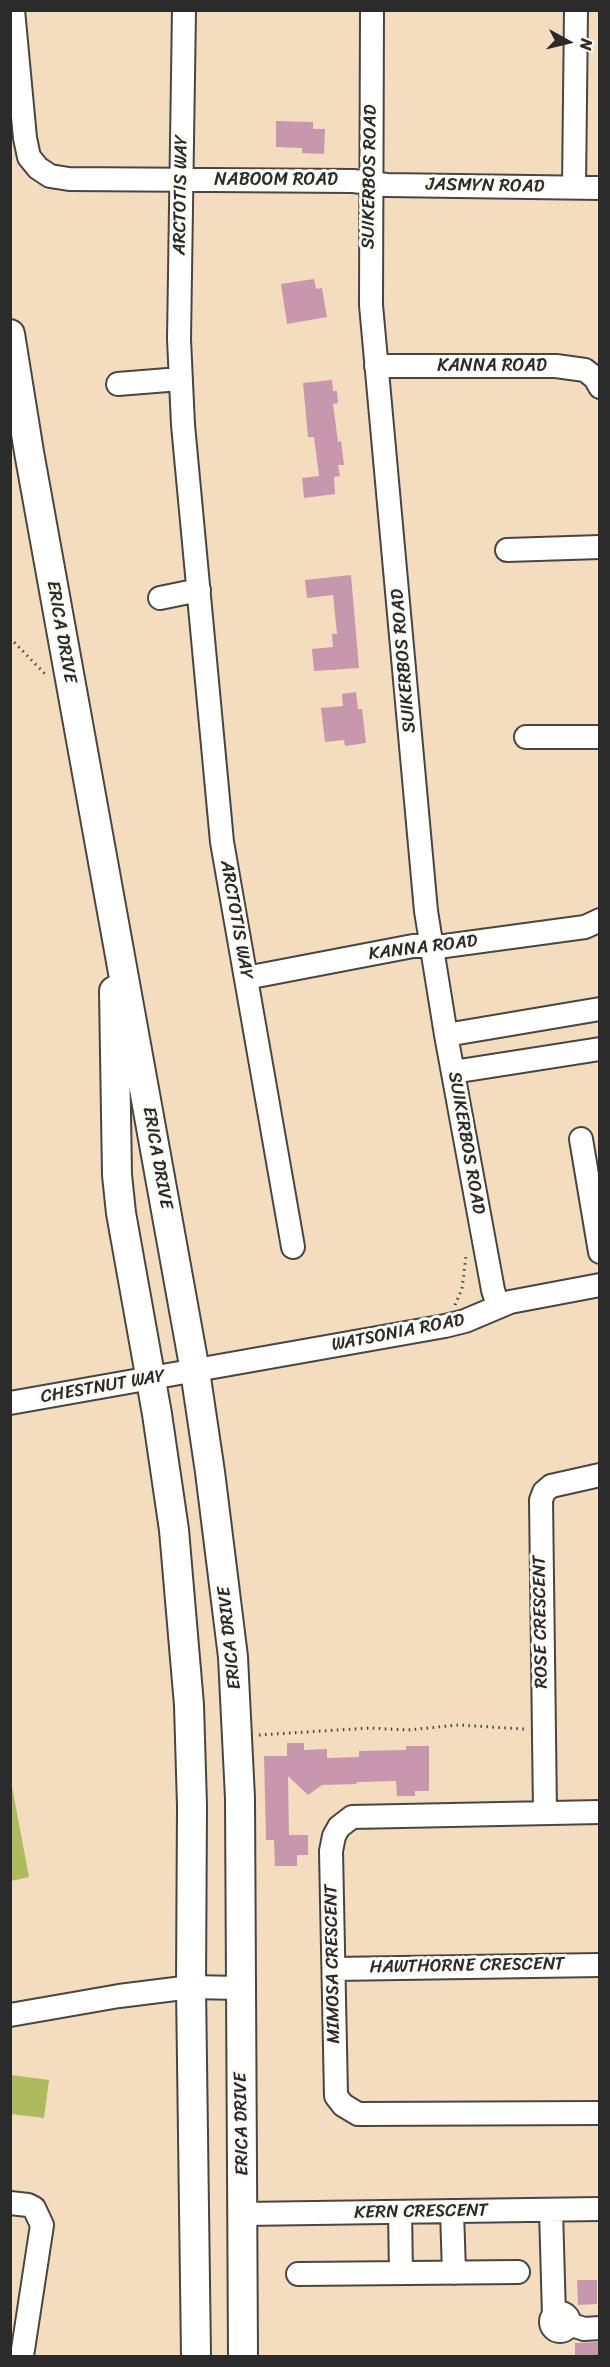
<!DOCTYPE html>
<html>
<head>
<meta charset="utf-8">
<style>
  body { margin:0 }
  #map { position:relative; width:610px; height:2367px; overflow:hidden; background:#f4dcbf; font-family:Sriracha,sans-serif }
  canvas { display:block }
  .frame { position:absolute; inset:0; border:12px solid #2b2b2b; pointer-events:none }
  .north { position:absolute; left:538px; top:12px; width:60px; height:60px; -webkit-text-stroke:4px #fdfcf7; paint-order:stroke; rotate:98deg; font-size:16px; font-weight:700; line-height:24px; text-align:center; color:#2b2b2b }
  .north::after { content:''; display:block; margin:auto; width:21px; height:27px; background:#2b2b2b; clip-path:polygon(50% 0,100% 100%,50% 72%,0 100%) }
</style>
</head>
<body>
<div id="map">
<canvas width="610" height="2367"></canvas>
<div class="frame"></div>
<div class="north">N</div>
</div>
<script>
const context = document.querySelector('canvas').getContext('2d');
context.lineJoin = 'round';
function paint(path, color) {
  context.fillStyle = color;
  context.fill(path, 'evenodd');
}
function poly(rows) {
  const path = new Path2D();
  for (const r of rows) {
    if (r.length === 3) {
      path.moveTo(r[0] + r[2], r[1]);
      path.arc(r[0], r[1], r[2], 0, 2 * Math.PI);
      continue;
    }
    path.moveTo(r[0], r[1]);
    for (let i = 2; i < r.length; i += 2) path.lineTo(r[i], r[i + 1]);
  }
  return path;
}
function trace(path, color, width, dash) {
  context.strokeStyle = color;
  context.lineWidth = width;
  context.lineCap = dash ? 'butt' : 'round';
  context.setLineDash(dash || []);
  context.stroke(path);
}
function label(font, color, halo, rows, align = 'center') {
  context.font = font + ' Sriracha,sans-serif';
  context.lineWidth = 6;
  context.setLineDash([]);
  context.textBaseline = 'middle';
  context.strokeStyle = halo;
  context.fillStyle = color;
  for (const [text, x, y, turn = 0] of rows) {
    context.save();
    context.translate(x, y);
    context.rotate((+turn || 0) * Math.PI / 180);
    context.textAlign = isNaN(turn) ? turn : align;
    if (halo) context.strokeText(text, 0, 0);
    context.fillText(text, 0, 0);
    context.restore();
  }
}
const green = poly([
  [10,1776,29,1877,11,1881,10,1881],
  [11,2075,49,2080,44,2118,11,2114]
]);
const building = poly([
  [276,121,313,122,313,129,325,129,324,154,302,153,302,148,276,147],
  [314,279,316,289,322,288,327,317,287,324,281,284],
  [332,380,333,391,337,391,338,403,333,404,338,442,341,441,344,465,338,465,340,476,334,477,335,494,304,498,302,478,319,476,314,437,308,437,303,383],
  [351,575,359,668,314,671,312,649,333,647,332,634,337,634,333,595,307,598,305,580],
  [356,692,358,709,362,709,366,743,345,746,344,740,325,742,321,708,343,706,342,694],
  [287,1743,304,1743,304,1750,327,1749,327,1758,359,1757,359,1751,406,1750,406,1746,429,1746,429,1791,415,1791,415,1796,397,1796,396,1781,356,1782,357,1784,322,1785,308,1795,288,1776,289,1835,308,1835,308,1855,297,1855,297,1866,275,1866,274,1840,266,1840,264,1756,287,1756],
  [577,2280,597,2280,597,2304,578,2305],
  [600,2342,600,2356,575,2356,575,2343]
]);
const path = poly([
  [10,638,46,675],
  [455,1305,462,1289,466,1256],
  [259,1735,369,1728,408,1730,458,1725,524,1729]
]);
const minor = poly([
  [13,10,25,138,29,157,38,168,50,176,69,179,353,181,387,185,600,188],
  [184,10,179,339,183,425,222,842,293,1247],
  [372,10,371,305,426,911,446,1035,493,1290,498,1306],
  [574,187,576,10],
  [376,366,556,366,585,370,595,378,600,387],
  [118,384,180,379],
  [507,550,600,547],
  [160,598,199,590],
  [526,737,600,737],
  [246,978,413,946,445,946,585,927,600,920],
  [446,1035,600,1009],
  [453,1072,600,1049],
  [581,1139,600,1252],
  [10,1403,445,1326,465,1321,510,1302,600,1285],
  [600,1812,352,1817,339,1827,334,1836,331,1851,336,2096,343,2105,358,2114,600,2113],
  [545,1813,541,1500,544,1492,551,1486,600,1475],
  [334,1969,600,1965],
  [10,2015,119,1996,191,1987,240,1988],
  [10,2203,28,2205,34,2208,42,2225,22,2356],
  [551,2210,554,2316],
  [452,2211,454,2273],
  [400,2212,401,2273],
  [243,2214,600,2209],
  [298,2274,518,2272],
  [560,2322,9],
  [569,2324,584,2329,600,2328]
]);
const major = poly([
  [10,334,29,452,195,1371,210,1472,233,1657,240,1798,243,2356],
  [114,991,117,1175,121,1213,157,1414,174,1530,189,1705,192,1806,191,1987,196,2356]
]);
const streetNames = [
  ["SUIKERBOS ROAD",370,177,-89],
  ["NABOOM ROAD",276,180],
  ["JASMYN ROAD",485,186,1],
  ["ARCTOTIS WAY",181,195,-89],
  ["KANNA ROAD",492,366],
  ["ERICA DRIVE",61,632,80],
  ["SUIKERBOS ROAD",404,661,-95],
  ["ARCTOTIS WAY",236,920,80],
  ["KANNA ROAD",423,948,-7],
  ["SUIKERBOS ROAD",466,1143,80],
  ["ERICA DRIVE",157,1158,80],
  ["WATSONIA ROAD",398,1333,-11],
  ["CHESTNUT WAY",103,1387,-10],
  ["ROSE CRESCENT",541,1622,-91],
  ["ERICA DRIVE",230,1638,-96],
  ["MIMOSA CRESCENT",333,1964,-91],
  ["HAWTHORNE CRESCENT",467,1966,-1],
  ["ERICA DRIVE",242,2124,-91],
  ["KERN CRESCENT",421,2212,-1]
];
paint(green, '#adbb5d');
paint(building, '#c797ae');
trace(minor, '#494641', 26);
trace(major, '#494641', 32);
trace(path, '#494641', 3, [1.5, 4.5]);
trace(minor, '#fff', 22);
trace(major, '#fff', 28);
label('18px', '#2b2b2b', '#fdfcf7', streetNames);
</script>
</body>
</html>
